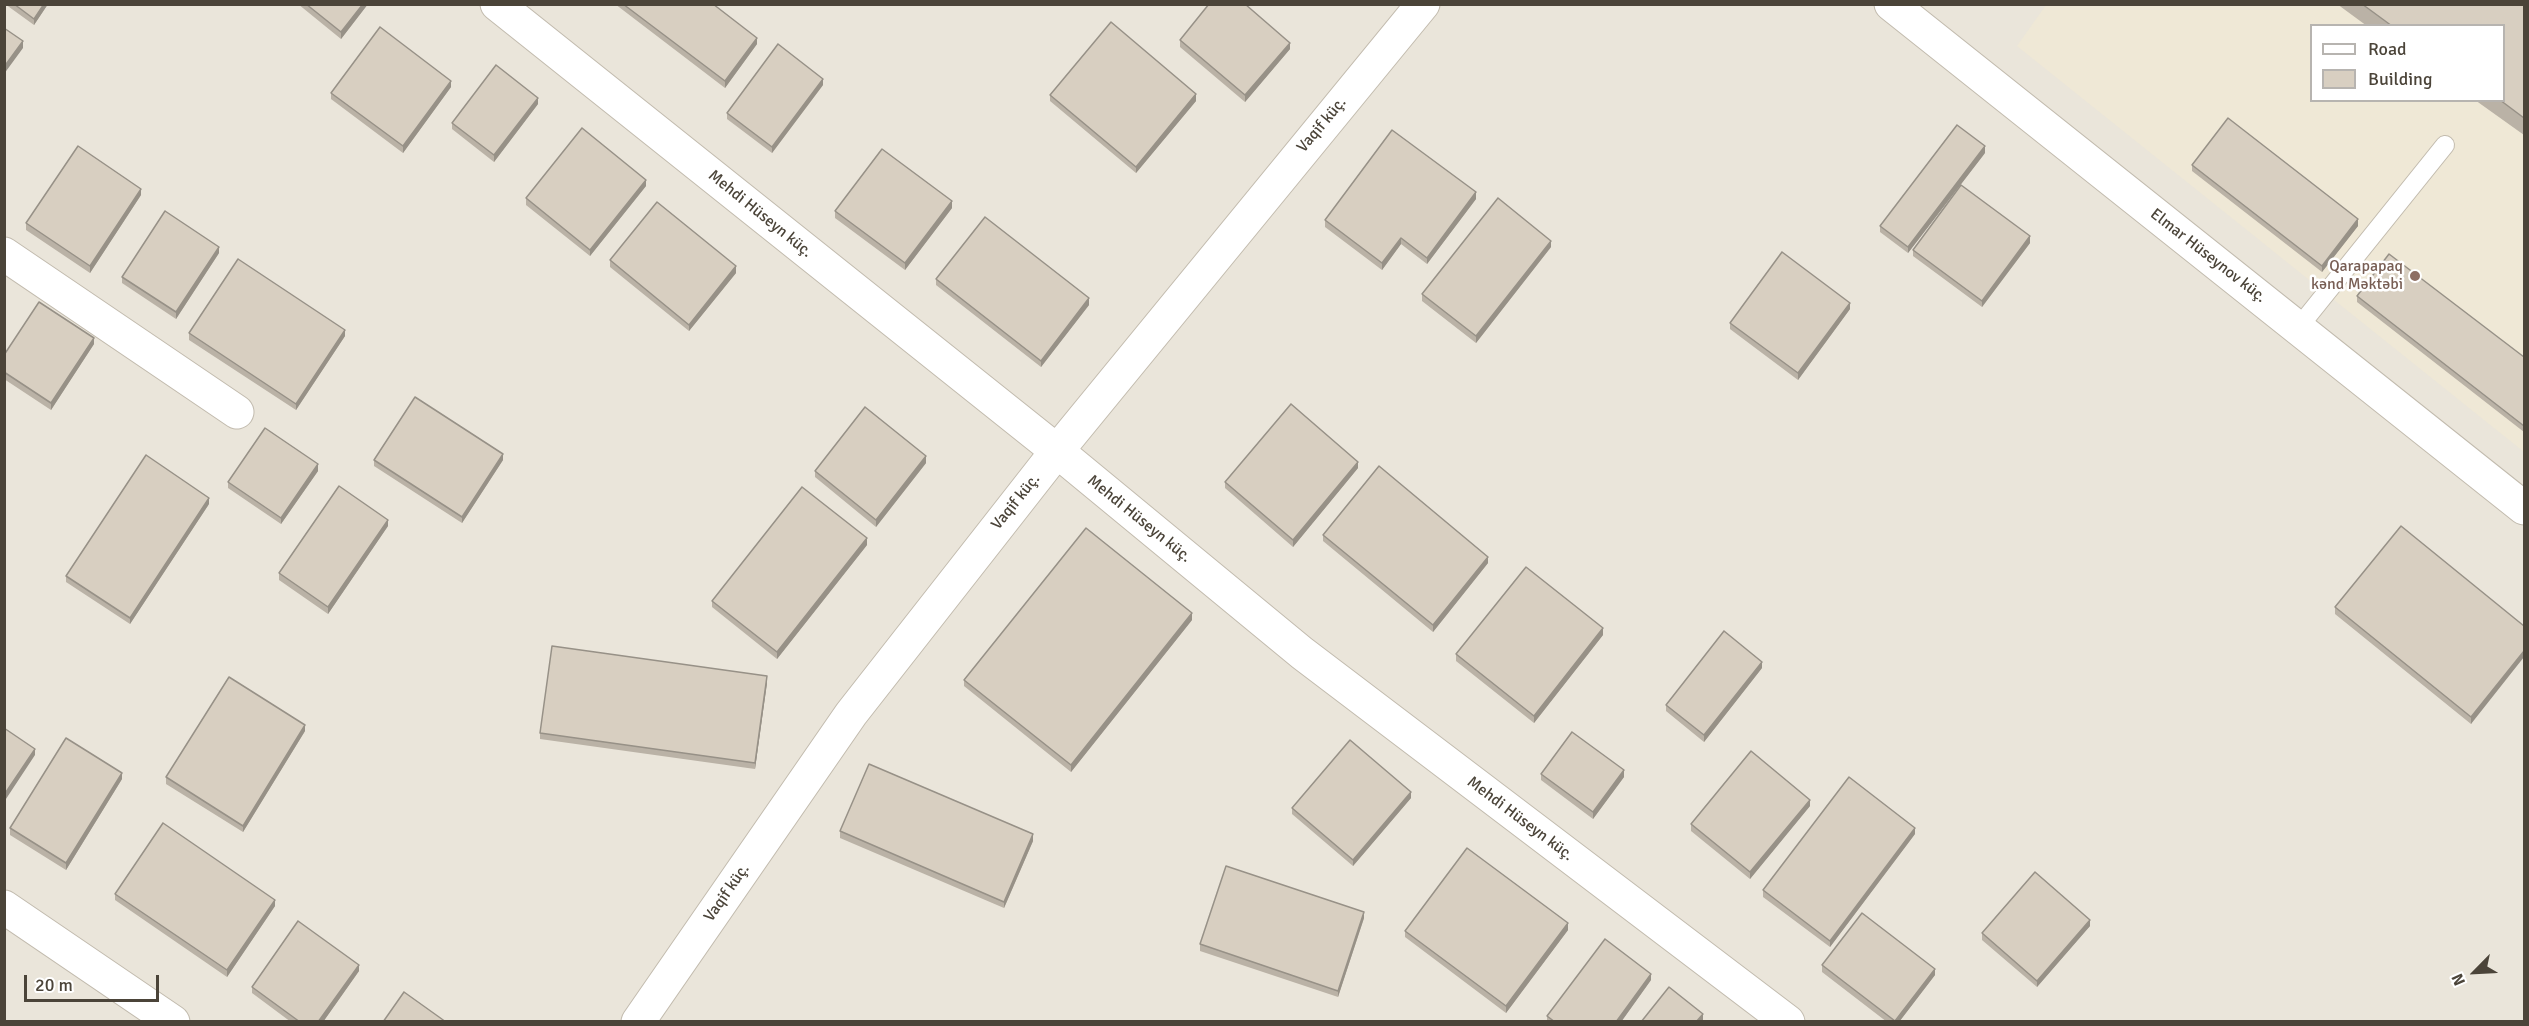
<!DOCTYPE html>
<html>
<head>
<meta charset="utf-8">
<style>
  body { margin:0 }
  #map { position:relative; width:2529px; height:1026px; overflow:hidden; background:#f6f3ec; font-family:Signika,sans-serif }
  canvas { display:block }
  .frame { position:absolute; inset:0; border:6px solid #4b4439; pointer-events:none }
  .legend { position:absolute; left:2310px; top:24px; width:195px; height:78px; box-sizing:border-box; background:#fff; border:2px solid #b7b4b0; margin:0; padding:8px 10px; list-style:none; font-size:18px; color:#4b4439 }
  .legend li { display:flex; align-items:center; gap:12px; height:30px }
  .legend b { width:30px; border:2px solid #b7b4b0 }
  .north { position:absolute; left:2445px; top:942px; width:60px; height:60px; -webkit-text-stroke:4px #fff; paint-order:stroke; rotate:246deg; font-size:16px; font-weight:700; line-height:24px; text-align:center; color:#4b4439 }
  .north::after { content:''; display:block; margin:auto; width:21px; height:27px; background:#4b4439; clip-path:polygon(50% 0,100% 100%,50% 72%,0 100%) }
  .scale { position:absolute; left:24px; top:975px; width:135px; height:27px; box-sizing:border-box; border:3px solid #4b4439; border-top:0; padding-left:8px; font-size:18px; line-height:21px; white-space:nowrap; color:#4b4439; -webkit-text-stroke:4px #fff; paint-order:stroke }
</style>
</head>
<body>
<div id="map">
<canvas width="2529" height="1026"></canvas>
<div class="frame"></div>
<ul class="legend">
<li><b style="height:8px;background:#fff"></b>Road</li>
<li><b style="height:16px;background:#d8cfc1"></b>Building</li>
</ul>
<div class="north">N</div>
<div class="scale">20 m</div>
</div>
<script>
const context = document.querySelector('canvas').getContext('2d');
context.lineJoin = 'round';
function paint(path, color) {
  context.fillStyle = color;
  context.fill(path, 'evenodd');
}
function poly(rows) {
  const path = new Path2D();
  for (const r of rows) {
    path.moveTo(r[0], r[1]);
    for (let i = 2; i < r.length; i += 2) path.lineTo(r[i], r[i + 1]);
  }
  return path;
}
function trace(path, color, width, dash) {
  context.strokeStyle = color;
  context.lineWidth = width;
  context.lineCap = dash ? 'butt' : 'round';
  context.setLineDash(dash || []);
  context.stroke(path);
}
function label(font, color, halo, rows, align = 'center') {
  context.font = font + ' Signika,sans-serif';
  context.lineWidth = 5;
  context.setLineDash([]);
  context.textBaseline = 'middle';
  context.strokeStyle = halo;
  context.fillStyle = color;
  for (const [text, x, y, turn = 0] of rows) {
    context.save();
    context.translate(x, y);
    context.rotate((+turn || 0) * Math.PI / 180);
    context.textAlign = isNaN(turn) ? turn : align;
    if (halo) context.strokeText(text, 0, 0);
    context.fillText(text, 0, 0);
    context.restore();
  }
}
const residential = poly([
  [5,5,2524,5,2524,1021,5,1021],
  [2312,26,2504,26,2504,100,2312,100]
]);
const education = poly([
  [2046,5,2524,5,2524,452,2017,46],
  [2312,26,2504,26,2504,100,2312,100]
]);
const service = poly([
  [2298,328,2445,145]
]);
const minor = poly([
  [497,4,1057,451,1302,653,1788,1022],
  [1891,4,2524,508],
  [4,254,237,412],
  [4,907,173,1022],
  [638,1022,851,714,1057,451,1423,4]
]);
const wall = poly([
  [5,4,48,4,34,25],
  [298,4,368,4,341,39],
  [615,4,713,4,757,44,725,88],
  [2337,4,2524,4,2524,135,2475,100,2504,100,2504,26,2367,26],
  [1180,40,1290,49,1245,102,1180,47],
  [823,85,772,153,727,119,727,113],
  [451,87,403,153,331,99,331,93],
  [1050,95,1196,101,1136,173,1050,101],
  [538,104,494,162,452,129,452,123],
  [1985,153,1908,253,1880,232,1880,226],
  [2192,165,2358,226,2322,272,2192,171],
  [646,186,590,256,526,205,526,198],
  [141,195,90,273,26,230,26,223],
  [1476,199,1427,264,1401,244,1382,270,1325,227,1325,220],
  [952,208,905,270,835,218,835,211],
  [2030,243,1982,307,1913,256,1913,250],
  [1551,247,1476,343,1422,301,1422,294],
  [219,253,176,319,122,283,122,277],
  [610,260,736,273,689,331,610,267],
  [936,279,1089,305,1041,367,936,285],
  [2357,296,2524,357,2524,432,2357,302],
  [1850,309,1798,380,1730,329,1730,323],
  [189,333,345,336,296,410,189,340],
  [94,344,51,410,4,379,4,355],
  [374,460,503,460,462,523,374,466],
  [926,463,876,527,815,477,815,471],
  [1358,468,1293,547,1225,488,1225,482],
  [318,471,281,524,228,488,228,482],
  [209,504,130,624,66,582,66,576],
  [388,526,328,614,279,580,279,573],
  [1323,535,1488,563,1433,632,1323,541],
  [867,545,777,659,712,607,712,601],
  [2335,607,2524,626,2471,724,2335,614],
  [1192,620,1071,772,964,686,964,680],
  [1603,635,1534,723,1456,661,1456,654],
  [1762,668,1704,742,1666,711,1666,705],
  [767,683,755,769,540,739,540,733],
  [305,731,243,832,166,784,166,777],
  [1541,774,1624,777,1593,819,1541,780],
  [122,779,66,870,10,835,10,828],
  [1411,798,1353,866,1292,814,1292,808],
  [1810,806,1750,879,1691,831,1691,824],
  [840,831,1033,841,1004,908,840,838],
  [1915,834,1830,947,1763,897,1763,890],
  [115,894,275,906,227,977,115,900],
  [1364,918,1338,997,1200,951,1200,944],
  [2090,926,2037,987,1982,940,1982,933],
  [1568,930,1506,1013,1405,937,1405,931],
  [1822,965,1935,975,1899,1022,1887,1022,1822,972],
  [359,971,323,1022,291,1022,252,993,252,987],
  [1651,980,1621,1022,1547,1022,1547,1016]
]);
const shadedWall = poly([
  [44,4,48,4,34,25,34,19],
  [363,4,368,4,341,39,341,32],
  [757,38,757,44,725,88,725,81],
  [23,41,23,48,4,74,4,67],
  [1290,43,1290,49,1245,102,1245,95],
  [823,79,823,85,772,153,772,147],
  [451,81,451,87,403,153,403,146],
  [1196,94,1196,101,1136,173,1136,167],
  [538,98,538,104,494,162,494,155],
  [1985,146,1985,153,1908,253,1908,247],
  [646,180,646,186,590,256,590,250],
  [141,189,141,195,90,273,90,266],
  [1476,192,1476,199,1427,264,1427,258],
  [952,201,952,208,905,270,905,263],
  [2358,219,2358,226,2322,272,2322,266],
  [2030,236,2030,243,1982,307,1982,301],
  [1401,238,1401,244,1382,270,1382,263],
  [1551,241,1551,247,1476,343,1476,336],
  [219,247,219,253,176,319,176,312],
  [736,266,736,273,689,331,689,325],
  [1089,298,1089,305,1041,367,1041,361],
  [1850,303,1850,309,1798,380,1798,373],
  [345,330,345,336,296,410,296,404],
  [94,338,94,344,51,410,51,403],
  [503,454,503,460,462,523,462,517],
  [926,456,926,463,876,527,876,520],
  [1358,462,1358,468,1293,547,1293,540],
  [318,464,318,471,281,524,281,518],
  [209,498,209,504,130,624,130,618],
  [388,520,388,526,328,614,328,607],
  [867,538,867,545,777,659,777,652],
  [1488,557,1488,563,1433,632,1433,625],
  [1192,613,1192,620,1071,772,1071,765],
  [1603,628,1603,635,1534,723,1534,716],
  [2524,651,2524,657,2471,724,2471,717],
  [1762,662,1762,668,1704,742,1704,735],
  [767,676,767,683,755,769,755,763],
  [305,725,305,731,243,832,243,826],
  [35,749,35,755,4,802,4,795],
  [1624,770,1624,777,1593,819,1593,812],
  [122,773,122,779,66,870,66,863],
  [1411,792,1411,798,1353,866,1353,860],
  [1810,800,1810,806,1750,879,1750,872],
  [1915,828,1915,834,1830,947,1830,941],
  [1033,834,1033,841,1004,908,1004,902],
  [275,900,275,906,227,977,227,970],
  [1364,912,1364,918,1338,997,1338,991],
  [2090,920,2090,926,2037,987,2037,981],
  [1568,923,1568,930,1506,1013,1506,1006],
  [359,965,359,971,323,1022,318,1022],
  [1935,969,1935,975,1899,1022,1895,1022],
  [1651,974,1651,980,1621,1022,1616,1022],
  [1703,1014,1703,1020,1701,1022,1696,1022]
]);
const building = poly([
  [14,4,44,4,34,19,14,4],
  [306,4,363,4,341,32,306,4],
  [623,4,713,4,757,38,725,81,623,4],
  [1209,4,1245,4,1290,43,1245,95,1180,40,1209,4],
  [2362,4,2524,4,2524,118,2500,100,2504,100,2504,26,2392,26,2362,4],
  [1111,22,1196,94,1136,167,1050,95,1111,22],
  [380,27,451,81,403,146,331,93,380,27],
  [4,28,23,41,4,67,4,28],
  [778,44,823,79,772,147,727,113,778,44],
  [496,65,538,98,494,155,452,123,496,65],
  [2228,118,2358,219,2322,266,2192,165,2228,118],
  [1957,125,1985,146,1908,247,1880,226,1957,125],
  [582,128,646,180,590,250,526,198,582,128],
  [1392,130,1476,192,1427,258,1401,238,1382,263,1325,220,1392,130],
  [78,146,141,189,90,266,26,223,78,146],
  [882,149,952,201,905,263,835,211,882,149],
  [1961,185,2030,236,1982,301,1913,250,1961,185],
  [1498,198,1551,241,1476,336,1422,294,1498,198],
  [657,202,736,266,689,325,610,260,657,202],
  [165,211,219,247,176,312,122,277,165,211],
  [985,217,1089,298,1041,361,936,279,985,217],
  [1782,252,1850,303,1798,373,1730,323,1782,252],
  [2389,254,2524,357,2524,426,2357,296,2389,254],
  [238,259,345,330,296,404,189,333,238,259],
  [39,302,94,338,51,403,4,372,4,355,39,302],
  [415,397,503,454,462,517,374,460,415,397],
  [1291,404,1358,462,1293,540,1225,482,1291,404],
  [865,407,926,456,876,520,815,471,865,407],
  [265,428,318,464,281,518,228,482,265,428],
  [146,455,209,498,130,618,66,576,146,455],
  [1379,466,1488,557,1433,625,1323,535,1379,466],
  [339,486,388,520,328,607,279,573,339,486],
  [802,487,867,538,777,652,712,601,802,487],
  [2401,526,2524,626,2524,651,2471,717,2335,607,2401,526],
  [1086,528,1192,613,1071,765,964,680,1086,528],
  [1526,567,1603,628,1534,716,1456,654,1526,567],
  [1724,631,1762,662,1704,735,1666,705,1724,631],
  [552,646,767,676,755,763,540,733,552,646],
  [229,677,305,725,243,826,166,777,229,677],
  [4,728,35,749,4,795,4,728],
  [1572,732,1624,770,1593,812,1541,774,1572,732],
  [66,738,122,773,66,863,10,828,66,738],
  [1350,740,1411,792,1353,860,1292,808,1350,740],
  [1751,751,1810,800,1750,872,1691,824,1751,751],
  [869,764,1033,834,1004,902,840,831,869,764],
  [1849,777,1915,828,1830,941,1763,890,1849,777],
  [163,823,275,900,227,970,115,894,163,823],
  [1467,848,1568,923,1506,1006,1405,931,1467,848],
  [1226,866,1364,912,1338,991,1200,944,1226,866],
  [2035,872,2090,920,2037,981,1982,933,2035,872],
  [1862,913,1935,969,1895,1021,1822,965,1862,913],
  [298,921,359,965,318,1022,300,1022,252,987,298,921],
  [1605,939,1651,974,1616,1022,1555,1022,1547,1016,1605,939],
  [1669,987,1703,1014,1696,1022,1641,1022,1669,987],
  [404,992,446,1022,383,1022,404,992]
]);
const markers = [
  [2415,276,6,"#8d6e63"]
];
const streetNames = [
  ["Vaqif küç.",1322,125,-50],
  ["Mehdi Hüseyn küç.",760,214,39],
  ["Elmar Hüseynov küç.",2208,256,38],
  ["Vaqif küç.",1016,502,-51],
  ["Mehdi Hüseyn küç.",1139,519,39],
  ["Mehdi Hüseyn küç.",1520,819,37],
  ["Vaqif küç.",727,893,-55]
];
const educationNames = [
  ["Qarapapaq",2403,267],
  ["kənd Məktəbi",2403,285]
];
paint(residential, '#eae5da');
paint(education, '#efe8d6');
trace(service, '#c2bbae', 20);
trace(minor, '#c2bbae', 35);
trace(service, '#fff', 18);
trace(minor, '#fff', 33);
paint(wall, '#bab2a6');
paint(shadedWall, '#979187');
paint(building, '#d8cfc1');
trace(building, '#979187', 1.5);
for (const [x, y, r, color] of markers) {
  const dot = new Path2D();
  dot.arc(x, y, r, 0, 2 * Math.PI);
  context.fillStyle = color;
  context.fill(dot);
  trace(dot, '#fff', 2);
}
label('16px', '#4b4439', '#fff', streetNames);
label('16px', '#785e54', '#fff', educationNames, 'right');
</script>
</body>
</html>
